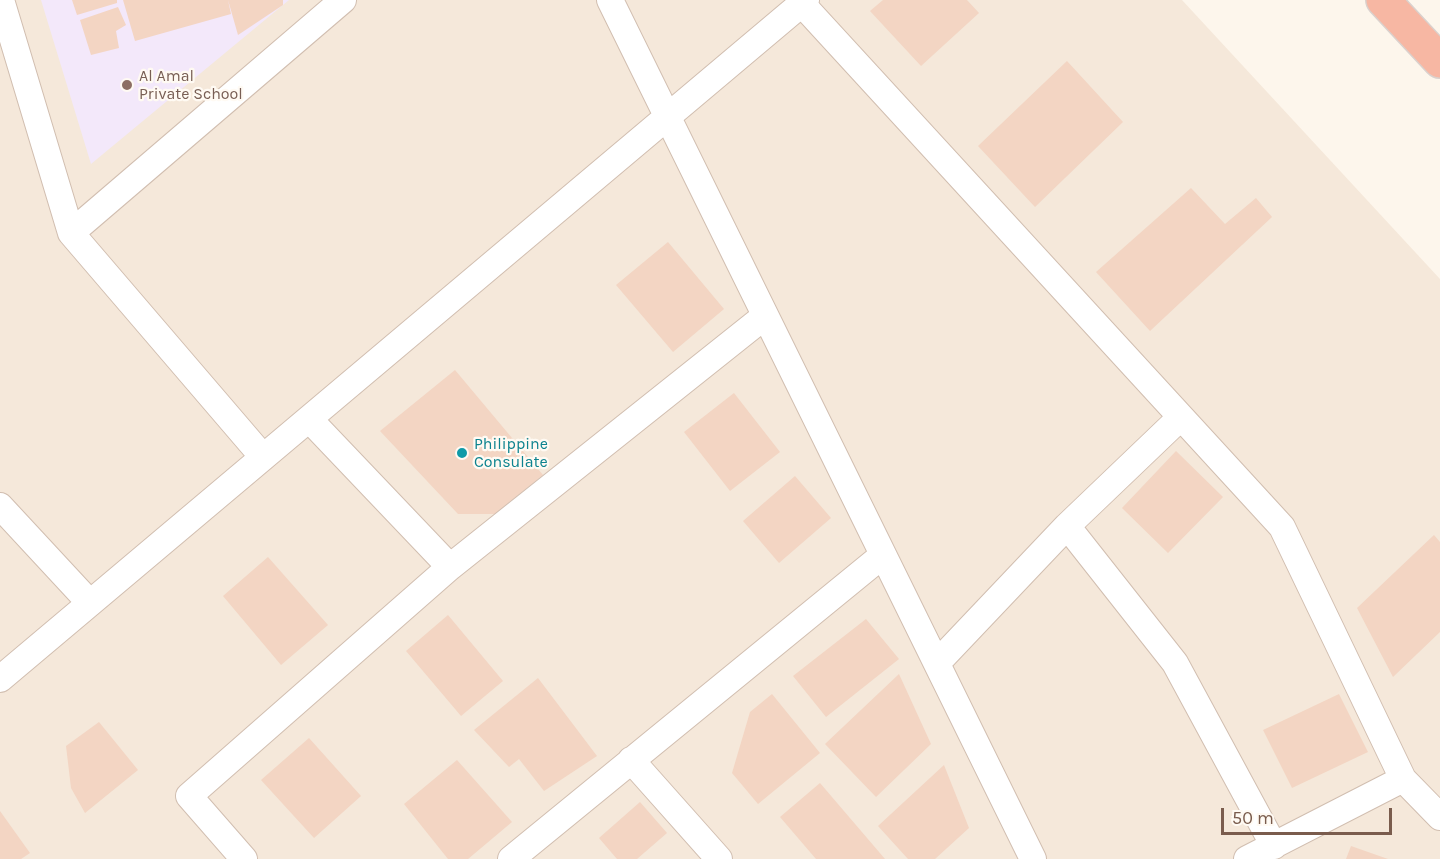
<!DOCTYPE html>
<html>
<head>
<meta charset="utf-8">
<style>
  body { margin:0 }
  #map { position:relative; width:1440px; height:859px; overflow:hidden; background:#fdf6ec; font-family:Karla,sans-serif }
  canvas { display:block }
  .scale { position:absolute; left:1221px; top:808px; width:171px; height:27px; box-sizing:border-box; border:3px solid #7a5c4d; border-top:0; padding-left:8px; font-size:18px; line-height:21px; white-space:nowrap; color:#7a5c4d; -webkit-text-stroke:4px #fffaf3; paint-order:stroke }
</style>
</head>
<body>
<div id="map">
<canvas width="1440" height="859"></canvas>
<div class="scale">50 m</div>
</div>
<script>
const context = document.querySelector('canvas').getContext('2d');
context.lineJoin = 'round';
function paint(path, color) {
  context.fillStyle = color;
  context.fill(path, 'evenodd');
}
function poly(rows) {
  const path = new Path2D();
  for (const r of rows) {
    path.moveTo(r[0], r[1]);
    for (let i = 2; i < r.length; i += 2) path.lineTo(r[i], r[i + 1]);
  }
  return path;
}
function trace(path, color, width, dash) {
  context.strokeStyle = color;
  context.lineWidth = width;
  context.lineCap = dash ? 'butt' : 'round';
  context.setLineDash(dash || []);
  context.stroke(path);
}
function label(font, color, halo, rows, align = 'center') {
  context.font = font + ' Karla,sans-serif';
  context.lineWidth = 4.5;
  context.setLineDash([]);
  context.textBaseline = 'middle';
  context.strokeStyle = halo;
  context.fillStyle = color;
  for (const [text, x, y, turn = 0] of rows) {
    context.save();
    context.translate(x, y);
    context.rotate((+turn || 0) * Math.PI / 180);
    context.textAlign = isNaN(turn) ? turn : align;
    if (halo) context.strokeText(text, 0, 0);
    context.fillText(text, 0, 0);
    context.restore();
  }
}
const residential = poly([
  [0,0,1182,0,1440,279,1440,859,0,859]
]);
const education = poly([
  [41,0,289,0,91,164]
]);
const building = poly([
  [72,0,117,0,117,3,77,15],
  [123,0,228,0,231,14,135,41],
  [228,0,283,0,283,5,238,35],
  [883,0,967,0,979,13,921,66,870,11],
  [118,7,126,25,116,31,119,48,91,55,80,20],
  [1067,61,1123,122,1035,207,978,146],
  [1191,188,1225,224,1256,198,1272,217,1150,331,1096,272],
  [668,242,724,309,673,352,616,285],
  [455,370,543,475,495,514,458,514,380,431],
  [734,393,780,452,730,491,684,432],
  [1176,451,1223,497,1168,553,1122,508],
  [795,476,831,518,779,563,743,521],
  [1434,535,1440,542,1440,632,1393,677,1357,608],
  [268,557,328,625,281,665,223,596],
  [448,615,503,681,461,716,406,651],
  [866,619,899,659,826,717,793,676],
  [899,674,931,744,876,797,825,744],
  [538,678,597,756,544,791,519,759,509,767,474,730],
  [772,694,820,753,758,804,732,773,750,712],
  [1339,694,1368,752,1292,788,1263,730],
  [99,722,138,770,85,813,71,788,66,746],
  [309,738,361,796,314,838,261,780],
  [457,760,512,822,468,859,448,859,404,804],
  [944,765,969,828,935,859,908,859,878,826],
  [820,783,885,859,816,859,780,817],
  [640,802,667,833,637,859,617,859,599,838],
  [0,811,30,853,21,859,0,859],
  [1351,846,1388,859,1346,859]
]);
const minor = poly([
  [1,0,71,233,263,457],
  [610,0,1033,859],
  [802,4,1282,527,1403,779,1440,817],
  [71,233,343,0],
  [309,419,450,567],
  [0,506,90,603],
  [1067,526,1175,663,1274,846],
  [937,663,1067,526,1181,417],
  [0,679,806,0],
  [631,760,719,859],
  [244,859,189,796,450,567,765,316],
  [511,859,883,555],
  [1247,859,1403,779]
]);
const highway = poly([
  [1383,0,1440,61]
]);
const markers = [
  [127,85,6,"#8d6e63"],
  [462,453,6,"#0f9aa8"]
];
const educationNames = [
  ["Al Amal",139,76],
  ["Private School",139,94]
];
const cultureNames = [
  ["Philippine",474,444],
  ["Consulate",474,462]
];
paint(residential, '#f5e8da');
paint(education, '#f3e8fa');
paint(building, '#f3d5c3');
trace(minor, '#d1beb0', 28);
trace(highway, '#dad1cd', 36);
trace(minor, '#fff', 26);
trace(highway, '#f7b7a3', 33);
for (const [x, y, r, color] of markers) {
  const dot = new Path2D();
  dot.arc(x, y, r, 0, 2 * Math.PI);
  context.fillStyle = color;
  context.fill(dot);
  trace(dot, '#fffaf3', 2);
}
label('16px', '#785e54', '#fffaf3', educationNames, 'left');
label('16px', '#0d838f', '#fffaf3', cultureNames, 'left');
</script>
</body>
</html>
